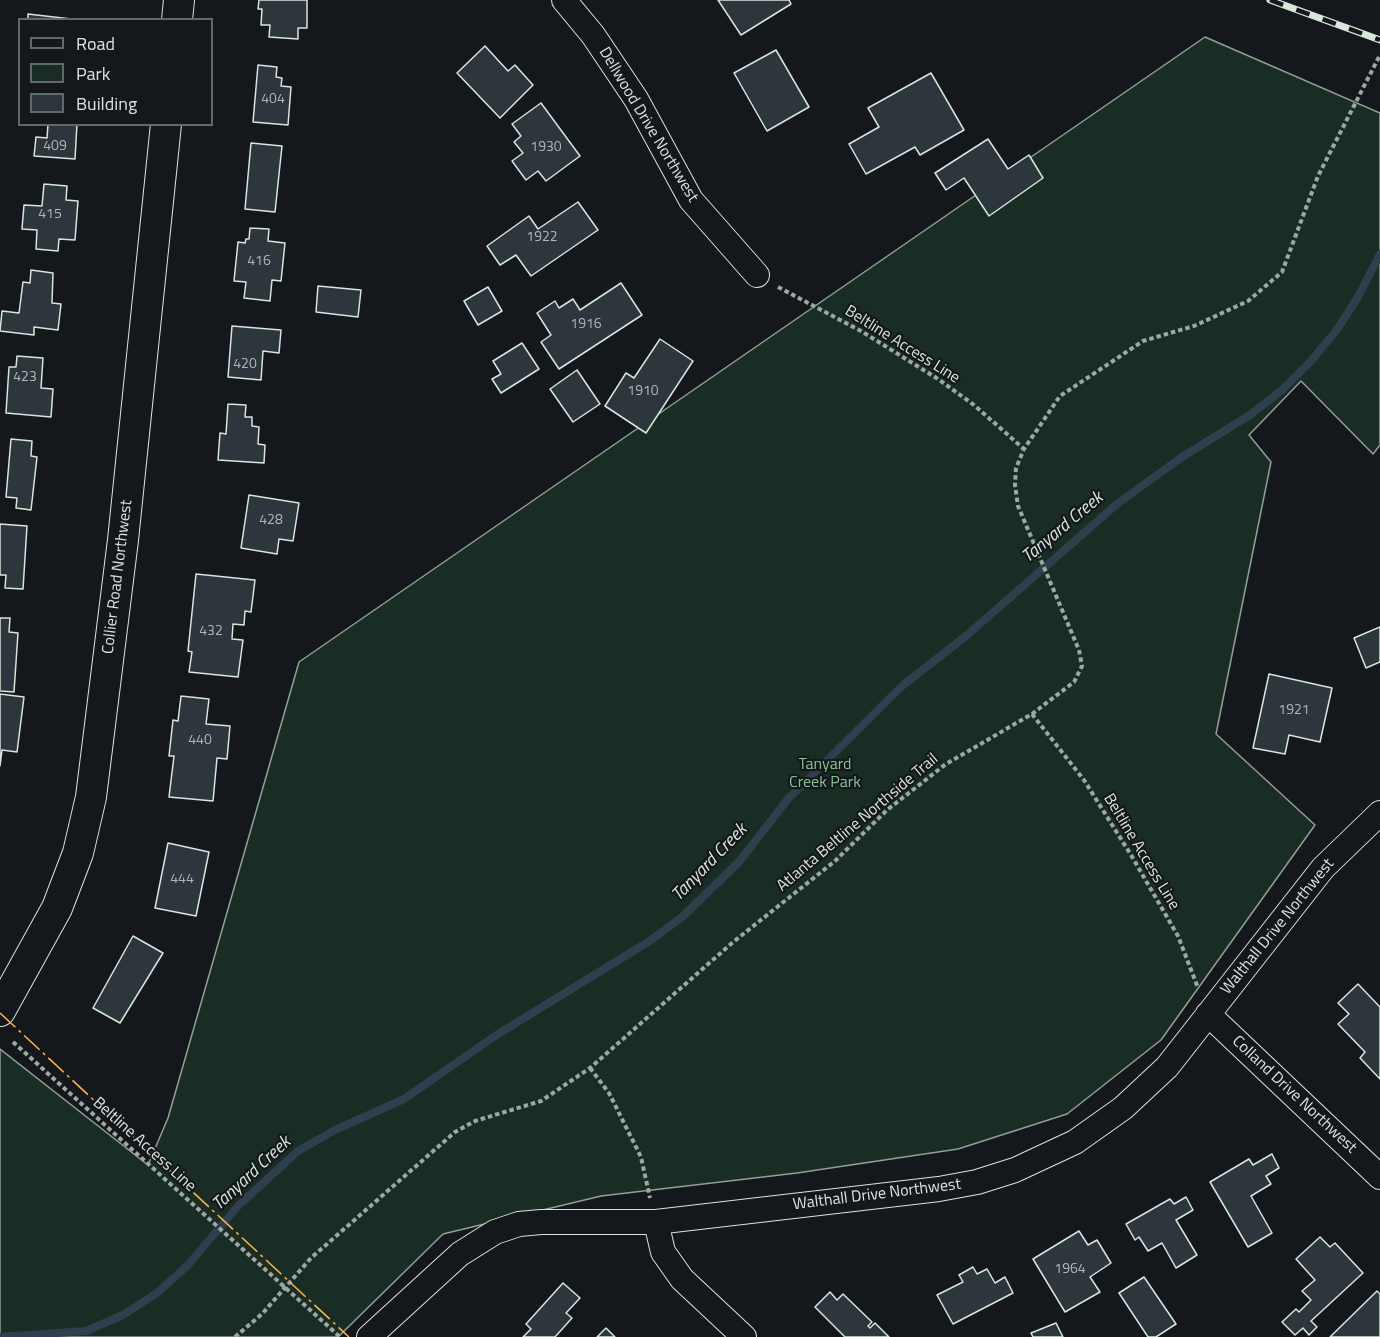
<!DOCTYPE html>
<html>
<head>
<meta charset="utf-8">
<style>
  body { margin:0 }
  #map { position:relative; width:1380px; height:1337px; overflow:hidden; background:#14181c; font-family:"Titillium Web",sans-serif }
  canvas { display:block }
  .legend { position:absolute; left:18px; top:18px; width:195px; height:108px; box-sizing:border-box; background:#14181c; border:2px solid #626a69; margin:0; padding:8px 10px; list-style:none; font-size:18px; color:#d8e6dc }
  .legend li { display:flex; align-items:center; gap:12px; height:30px }
  .legend b { width:30px; border:2px solid #626a69 }
</style>
</head>
<body>
<div id="map">
<canvas width="1380" height="1337"></canvas>
<ul class="legend">
<li><b style="height:8px;background:#14181c"></b>Road</li>
<li><b style="height:16px;background:#1a2d24"></b>Park</li>
<li><b style="height:16px;background:#2c363c"></b>Building</li>
</ul>
</div>
<script>
const context = document.querySelector('canvas').getContext('2d');
context.lineJoin = 'round';
function paint(path, color) {
  context.fillStyle = color;
  context.fill(path, 'evenodd');
}
function poly(rows) {
  const path = new Path2D();
  for (const r of rows) {
    path.moveTo(r[0], r[1]);
    for (let i = 2; i < r.length; i += 2) path.lineTo(r[i], r[i + 1]);
  }
  return path;
}
function trace(path, color, width, dash) {
  context.strokeStyle = color;
  context.lineWidth = width;
  context.lineCap = dash ? 'butt' : 'round';
  context.setLineDash(dash || []);
  context.stroke(path);
}
function label(font, color, halo, rows, align = 'center') {
  context.font = font + ' "Titillium Web",sans-serif';
  context.lineWidth = 4.5;
  context.setLineDash([]);
  context.textBaseline = 'middle';
  context.strokeStyle = halo;
  context.fillStyle = color;
  for (const [text, x, y, turn = 0] of rows) {
    context.save();
    context.translate(x, y);
    context.rotate((+turn || 0) * Math.PI / 180);
    context.textAlign = isNaN(turn) ? turn : align;
    if (halo) context.strokeText(text, 0, 0);
    context.fillText(text, 0, 0);
    context.restore();
  }
}
const green = poly([
  [1205,37,1380,113,1380,445,1373,454,1301,381,1249,435,1271,462,1216,734,1315,825,1161,1040,1067,1114,958,1149,797,1173,601,1196,443,1234,338,1337,0,1337,0,1049,148,1165,168,1118,299,662,1205,37]
]);
const stream = poly([
  [0,1337,86,1331,123,1315,157,1293,187,1266,239,1205,298,1151,333,1131,404,1099,498,1034,648,942,681,918,739,862,788,799,902,686,966,636,1117,504,1182,457,1250,415,1282,390,1310,362,1336,331,1358,297,1380,254]
]);
const building = poly([
  [259,0,307,0,307,28,298,28,298,39,269,37,270,25,261,25,262,9,258,9,259,0],
  [718,0,789,0,791,4,741,35,718,0],
  [28,14,80,20,28,20,28,14],
  [485,46,508,71,515,65,533,85,500,118,457,73,485,46],
  [776,50,809,107,767,131,734,73,776,50],
  [258,65,277,67,276,77,282,78,281,86,291,87,288,125,253,122,258,65],
  [931,73,964,130,920,155,915,147,866,174,849,144,879,127,868,108,931,73],
  [541,103,580,156,546,181,538,171,526,180,512,161,523,153,514,142,521,136,512,124,541,103],
  [48,124,77,124,75,159,34,156,36,137,47,138,48,124],
  [988,139,1008,169,1029,155,1043,178,989,216,964,178,946,190,935,173,988,139],
  [251,143,282,146,275,212,245,209,251,143],
  [44,184,67,186,66,200,78,201,75,240,59,239,58,251,36,249,37,230,22,229,24,205,42,206,44,184],
  [578,202,598,230,531,276,516,255,500,265,487,246,529,216,538,229,578,202],
  [250,228,269,229,268,241,285,243,281,281,272,280,270,301,244,298,246,282,234,281,238,242,245,243,246,239,249,239,250,228],
  [31,270,53,273,52,303,61,304,58,330,34,327,34,335,0,331,2,311,19,313,23,282,30,283,31,270],
  [621,283,642,315,559,369,541,342,551,335,537,313,555,301,559,308,573,299,580,310,621,283],
  [318,286,361,290,358,317,316,312,318,286],
  [488,287,502,311,478,325,464,301,488,287],
  [232,326,281,330,279,353,263,351,261,380,228,377,232,326],
  [660,339,693,361,646,433,605,406,626,373,634,378,660,339],
  [522,343,539,369,501,393,492,379,501,374,493,361,522,343],
  [17,356,43,358,41,388,53,389,51,417,6,413,9,367,16,367,17,356],
  [577,370,600,404,573,422,550,389,577,370],
  [228,404,246,405,245,417,252,417,252,426,259,427,258,444,265,445,264,463,218,460,220,433,226,434,228,404],
  [11,439,32,441,31,456,37,457,31,510,16,508,17,498,6,497,11,439],
  [249,495,299,503,293,541,279,539,277,554,241,548,249,495],
  [0,524,27,526,23,589,5,588,6,575,0,575,0,524],
  [196,574,255,580,251,612,245,611,244,625,233,624,232,639,243,640,238,677,189,672,192,652,188,651,196,574],
  [0,618,10,618,9,632,18,633,14,692,0,691,0,618],
  [1380,627,1380,662,1366,668,1354,638,1380,627],
  [1269,674,1332,688,1320,742,1289,735,1285,754,1253,748,1269,674],
  [0,694,24,697,17,752,2,750,0,766,0,694],
  [181,696,209,699,206,724,230,726,227,759,217,758,213,801,169,797,174,756,169,756,173,720,178,721,181,696],
  [168,843,209,852,196,916,155,908,168,843],
  [133,936,163,953,120,1023,93,1008,133,936],
  [1358,984,1380,1007,1380,1079,1360,1058,1365,1052,1338,1024,1349,1014,1338,1003,1358,984],
  [1272,1154,1279,1168,1266,1176,1271,1184,1251,1196,1272,1233,1248,1247,1210,1182,1249,1159,1253,1165,1272,1154],
  [1186,1197,1193,1210,1176,1220,1197,1255,1176,1268,1162,1243,1148,1251,1139,1237,1135,1240,1126,1224,1170,1199,1174,1204,1186,1197],
  [1079,1231,1088,1245,1097,1240,1111,1263,1090,1277,1100,1292,1065,1312,1033,1259,1079,1231],
  [1320,1237,1330,1247,1335,1243,1363,1273,1311,1321,1317,1327,1309,1335,1303,1328,1295,1335,1282,1322,1296,1309,1299,1312,1311,1300,1302,1291,1315,1280,1296,1259,1320,1237],
  [973,1267,977,1274,987,1269,995,1283,1005,1277,1013,1293,953,1324,937,1295,963,1282,959,1275,973,1267],
  [1144,1277,1176,1324,1156,1337,1148,1337,1119,1293,1144,1277],
  [563,1283,580,1298,566,1313,572,1318,555,1337,523,1337,531,1329,526,1324,563,1283],
  [1377,1291,1380,1294,1380,1337,1330,1337,1377,1291],
  [830,1292,837,1300,843,1294,872,1322,868,1326,870,1328,875,1323,889,1337,845,1337,815,1307,830,1292],
  [1056,1323,1063,1337,1033,1337,1031,1333,1056,1323],
  [606,1328,615,1337,597,1337,606,1328]
]);
const path = poly([
  [778,287,861,331,938,379,974,405,1024,449],
  [1032,714,1084,780,1131,855,1178,936,1198,988],
  [13,1042,340,1337],
  [590,1068,609,1093,641,1157,650,1198],
  [235,1337,262,1314,311,1258,455,1132,475,1121,541,1101,590,1068,732,943,835,861,887,810,946,764,1032,714,1074,682,1082,666,1079,650,1018,506,1015,485,1016,468,1024,449,1060,396,1143,341,1194,326,1248,301,1282,272,1318,176,1380,55]
]);
const minor = poly([
  [564,0,593,35,636,99,691,200,757,275],
  [1208,1014,1380,1177],
  [656,1222,663,1252,682,1279,744,1337],
  [369,1337,460,1254,495,1232,519,1224,541,1222,656,1222,939,1189,977,1182,1015,1170,1075,1142,1123,1108,1167,1067,1323,868,1380,813]
]);
const tertiary = poly([
  [177,20,179,0],
  [0,1011,57,908,78,853,91,797,123,540,166,124]
]);
const rail = poly([
  [1270,0,1380,40]
]);
const power = poly([
  [0,1013,349,1337]
]);
const numberNames = [
  ["404",273,100],
  ["409",55,147],
  ["1930",546,148],
  ["415",50,215],
  ["1922",542,238],
  ["416",259,262],
  ["1916",586,325],
  ["420",245,365],
  ["423",25,378],
  ["1910",643,392],
  ["428",271,521],
  ["432",211,632],
  ["1921",1294,711],
  ["440",200,741],
  ["444",182,880],
  ["1964",1070,1270]
];
const streetNames = [
  ["Dellwood Drive Northwest",648,125,59],
  ["Beltline Access Line",902,345,32],
  ["Collier Road Northwest",118,577,-83],
  ["Atlanta Beltline Northside Trail",858,823,-40],
  ["Beltline Access Line",1141,852,59],
  ["Walthall Drive Northwest",1278,927,-51],
  ["Colland Drive Northwest",1294,1095,43],
  ["Beltline Access Line",144,1145,42],
  ["Walthall Drive Northwest",877,1195,-7]
];
const parkNames = [
  ["Tanyard",825,765],
  ["Creek Park",825,783]
];
const waterNames = [
  ["Tanyard Creek",1063,528,-40],
  ["Tanyard Creek",710,863,-46],
  ["Tanyard Creek",252,1174,-43]
];
paint(green, '#1a2d24');
trace(green, '#939e99', 1.5);
trace(stream, '#2f3f4d', 8);
paint(building, '#2c363c');
trace(building, '#d8e6dc', 1.5);
trace(minor, '#d8e6dc', 26);
trace(tertiary, '#d8e6dc', 32);
trace(path, '#9da8a2', 4, [4.5, 3]);
trace(minor, '#14181c', 24);
trace(tertiary, '#14181c', 30);
trace(rail, '#d8e6dc', 7);
trace(rail, '#14181c', 4.5, [14]);
trace(power, '#ffb74d', 1.5, [21, 4.5, 3, 4.5]);
label('14px', '#adbab4', null, numberNames);
label('16px', '#d8e6dc', '#14181c', streetNames);
label('16px', '#8ac095', '#14181c', parkNames);
label('italic 18px', '#d8e6dc', '#14181c', waterNames);
</script>
</body>
</html>
